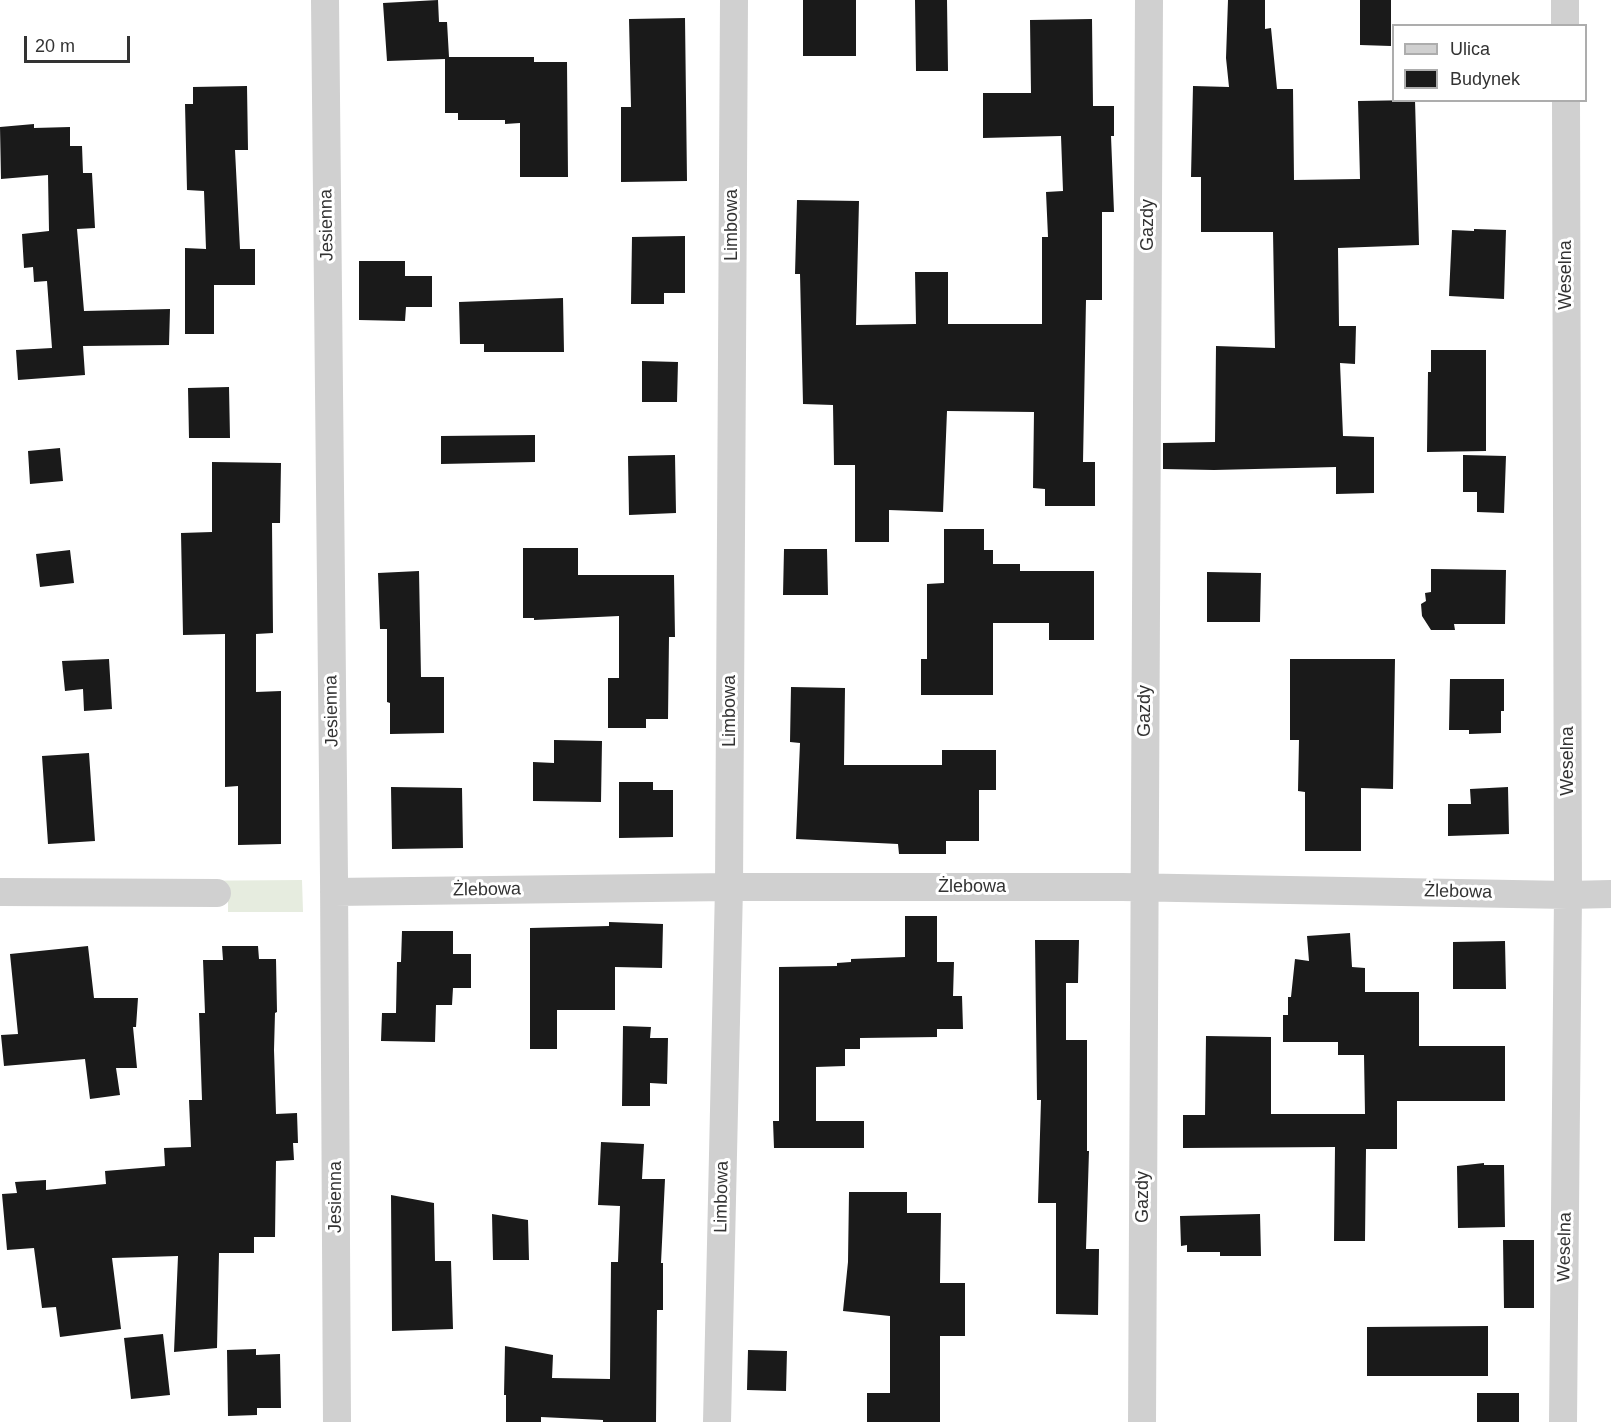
<!DOCTYPE html>
<html>
<head>
<meta charset="utf-8">
<style>
  body { margin:0 }
  #map { position:relative; width:1611px; height:1422px; overflow:hidden; background:#fff; font-family:Arial,sans-serif }
  canvas { display:block }
  .legend { position:absolute; left:1392px; top:24px; width:195px; height:78px; box-sizing:border-box; background:#fff; border:2px solid #adadad; margin:0; padding:8px 10px; list-style:none; font-size:18px; color:#333 }
  .legend li { display:flex; align-items:center; gap:12px; height:30px }
  .legend b { width:30px; border:2px solid #adadad }
  .scale { position:absolute; left:24px; top:36px; width:106px; height:27px; box-sizing:border-box; border:3px solid #333; border-top:0; padding-left:8px; font-size:18px; line-height:21px; white-space:nowrap; color:#333; -webkit-text-stroke:4px #fff; paint-order:stroke }
</style>
</head>
<body>
<div id="map">
<canvas width="1611" height="1422"></canvas>
<ul class="legend">
<li><b style="height:8px;background:#d0d0d0"></b>Ulica</li>
<li><b style="height:16px;background:#1a1a1a"></b>Budynek</li>
</ul>
<div class="scale">20 m</div>
</div>
<script>
const context = document.querySelector('canvas').getContext('2d');
context.lineJoin = 'round';
function paint(path, color) {
  context.fillStyle = color;
  context.fill(path, 'evenodd');
}
function poly(rows) {
  const path = new Path2D();
  for (const r of rows) {
    path.moveTo(r[0], r[1]);
    for (let i = 2; i < r.length; i += 2) path.lineTo(r[i], r[i + 1]);
  }
  return path;
}
function trace(path, color, width, dash) {
  context.strokeStyle = color;
  context.lineWidth = width;
  context.lineCap = dash ? 'butt' : 'round';
  context.setLineDash(dash || []);
  context.stroke(path);
}
function label(font, color, halo, rows, align = 'center') {
  context.font = font + ' Arial,sans-serif';
  context.lineWidth = 6;
  context.setLineDash([]);
  context.textBaseline = 'middle';
  context.strokeStyle = halo;
  context.fillStyle = color;
  for (const [text, x, y, turn = 0] of rows) {
    context.save();
    context.translate(x, y);
    context.rotate((+turn || 0) * Math.PI / 180);
    context.textAlign = isNaN(turn) ? turn : align;
    if (halo) context.strokeText(text, 0, 0);
    context.fillText(text, 0, 0);
    context.restore();
  }
}
const green = poly([
  [302,880,303,912,228,912,228,894,164,881]
]);
const building = poly([
  [438,0,439,22,447,22,449,57,534,57,534,62,567,62,568,177,520,177,520,123,505,124,505,120,458,120,458,113,445,113,445,59,387,61,383,3],
  [803,0,856,0,856,56,803,56],
  [915,0,947,0,948,71,916,71],
  [1228,0,1265,0,1265,29,1271,28,1277,89,1293,89,1294,180,1360,179,1358,101,1415,100,1419,245,1338,248,1339,326,1356,326,1355,364,1340,363,1343,436,1374,437,1374,493,1336,494,1336,467,1214,470,1163,469,1163,443,1215,442,1216,346,1275,348,1273,232,1201,232,1201,177,1191,177,1193,86,1229,87,1226,58],
  [1360,0,1391,0,1391,46,1360,45],
  [685,18,687,181,621,182,621,107,631,107,629,19],
  [1092,19,1093,106,1114,106,1114,136,1111,136,1114,212,1102,212,1102,300,1086,300,1083,462,1095,462,1095,506,1045,506,1045,489,1033,488,1034,412,947,411,943,512,889,510,889,542,855,542,855,465,834,465,833,405,803,404,800,274,795,274,797,200,859,201,856,325,916,324,915,272,948,272,948,324,1042,324,1042,237,1048,237,1046,192,1063,191,1061,136,983,138,983,93,1031,93,1030,20],
  [247,86,248,150,235,150,240,249,255,249,255,285,214,285,214,334,185,334,185,248,206,249,204,191,187,190,185,104,193,104,193,87],
  [34,124,34,128,70,127,70,146,82,146,83,173,92,173,95,228,77,229,84,311,170,309,169,345,83,346,85,375,18,380,16,350,52,348,47,281,34,282,33,267,24,268,22,234,49,231,48,175,1,179,0,127],
  [1474,229,1506,230,1504,299,1449,296,1452,230,1474,231],
  [685,236,685,293,664,293,664,304,631,304,632,237],
  [359,261,405,261,405,276,432,276,432,307,406,307,405,321,359,320],
  [563,298,564,352,484,352,484,344,460,344,459,302],
  [1431,350,1486,350,1486,451,1427,452,1428,372,1431,372],
  [642,361,678,362,677,402,642,402],
  [229,387,230,438,189,438,188,388],
  [535,435,535,462,441,464,441,436],
  [60,448,63,481,30,484,28,451],
  [675,455,676,513,629,515,628,456],
  [1463,455,1506,456,1504,513,1477,512,1477,492,1463,492],
  [212,462,281,463,280,523,272,523,273,633,256,634,256,692,281,691,281,844,238,845,238,786,225,787,225,634,183,635,181,533,212,532],
  [944,529,984,529,984,550,993,550,993,564,1020,564,1020,571,1094,571,1094,640,1049,640,1049,623,993,623,993,695,921,695,921,659,927,659,927,584,944,583],
  [523,548,578,548,578,575,674,575,675,637,669,637,668,719,646,719,646,728,608,728,608,678,619,678,619,616,534,620,534,618,523,618],
  [784,549,827,549,828,595,783,595],
  [70,550,74,583,40,587,36,554],
  [1431,569,1506,570,1505,624,1454,624,1455,630,1431,630,1422,616,1421,604,1426,601,1425,593,1431,592],
  [419,571,421,677,444,677,444,733,390,734,390,703,387,702,387,629,380,629,378,573],
  [1207,572,1261,573,1260,622,1207,622],
  [109,659,112,709,84,711,83,689,65,691,62,661],
  [1290,659,1395,659,1393,789,1361,788,1361,851,1305,851,1305,792,1298,791,1299,740,1290,740],
  [1450,679,1504,679,1504,711,1501,711,1501,733,1469,734,1469,730,1449,730],
  [791,687,845,688,844,765,942,765,942,750,996,750,996,790,979,790,979,841,946,841,946,854,899,854,898,844,796,839,800,743,790,742],
  [554,740,602,741,601,802,533,801,533,762,554,763],
  [89,753,95,841,48,844,42,756],
  [619,782,653,782,653,790,673,790,673,837,619,838],
  [391,787,462,788,463,848,392,849],
  [1508,787,1509,834,1448,836,1448,804,1471,804,1470,789],
  [905,916,937,916,937,962,954,962,953,996,962,996,963,1029,937,1029,937,1037,860,1038,860,1049,845,1049,845,1066,816,1067,816,1121,864,1121,864,1148,774,1148,773,1121,779,1121,779,967,837,966,837,963,851,962,851,959,905,957],
  [609,922,663,924,662,968,615,967,615,1010,557,1010,557,1049,530,1049,530,928,609,926],
  [402,931,453,931,453,954,471,954,471,988,453,988,452,1005,436,1005,435,1042,381,1041,382,1013,396,1013,397,962,401,962],
  [1350,933,1352,967,1365,968,1365,992,1419,992,1419,1046,1505,1046,1505,1101,1397,1101,1397,1149,1366,1149,1365,1241,1334,1241,1335,1147,1183,1148,1183,1115,1205,1115,1206,1036,1271,1037,1271,1114,1365,1114,1364,1055,1338,1055,1338,1042,1283,1042,1283,1015,1288,1015,1288,997,1291,997,1295,959,1309,961,1307,936],
  [1035,940,1079,940,1078,983,1066,983,1066,1040,1087,1040,1087,1151,1089,1151,1086,1249,1099,1249,1098,1315,1056,1314,1056,1203,1038,1203,1041,1100,1037,1100],
  [1505,941,1506,989,1453,989,1453,942],
  [88,946,94,998,138,998,136,1027,133,1027,137,1068,116,1068,120,1095,90,1099,85,1059,4,1066,1,1035,18,1034,10,954],
  [222,946,258,946,259,959,276,959,277,1012,275,1013,274,1050,276,1114,297,1113,298,1143,293,1143,294,1160,276,1161,275,1237,254,1237,254,1253,219,1253,217,1348,174,1352,178,1256,112,1258,121,1329,60,1337,56,1307,42,1308,34,1248,7,1250,2,1194,17,1193,15,1182,46,1180,46,1190,106,1184,105,1171,165,1166,164,1148,191,1147,189,1100,202,1100,199,1013,205,1013,203,960,223,960],
  [623,1026,651,1027,650,1038,668,1038,667,1084,650,1083,650,1106,622,1106],
  [601,1142,644,1144,642,1179,665,1179,661,1263,663,1263,663,1310,657,1310,656,1422,603,1422,603,1420,541,1417,541,1422,506,1422,506,1395,504,1395,505,1346,553,1355,552,1378,610,1379,611,1262,618,1262,620,1206,598,1205],
  [1484,1163,1484,1165,1504,1165,1505,1227,1458,1228,1457,1166],
  [849,1192,907,1192,907,1213,941,1213,940,1283,965,1283,965,1336,940,1336,940,1422,867,1422,867,1393,890,1393,890,1316,843,1311,848,1262],
  [391,1195,434,1203,435,1261,451,1261,453,1329,392,1331],
  [492,1214,528,1220,529,1260,493,1260],
  [1260,1214,1261,1256,1220,1256,1220,1252,1187,1252,1187,1245,1181,1246,1180,1216],
  [1503,1240,1534,1240,1534,1308,1504,1308],
  [1488,1326,1488,1376,1367,1376,1367,1327],
  [163,1334,170,1395,131,1399,124,1338],
  [256,1349,256,1355,280,1354,281,1408,257,1408,257,1415,228,1416,227,1350],
  [748,1350,787,1351,786,1391,747,1390],
  [1477,1393,1519,1393,1519,1422,1477,1422]
]);
const minor = poly([
  [325,0,334,877,337,1422],
  [1565,0,1565,26],
  [0,892,217,893],
  [334,892,729,887,1122,887,1568,895,1611,894],
  [717,1422,729,887,734,0],
  [1142,1422,1149,0],
  [1563,1422,1568,895,1566,100]
]);
const streetNames = [
  ["Jesienna",327,225,-91],
  ["Limbowa",732,225,-90],
  ["Gazdy",1148,225,-90],
  ["Weselna",1566,275,-90],
  ["Jesienna",332,711,-91],
  ["Limbowa",730,711,-90],
  ["Gazdy",1145,711,-90],
  ["Weselna",1568,761,-90],
  ["Żlebowa",972,887],
  ["Żlebowa",487,890,-1],
  ["Żlebowa",1458,892,1],
  ["Jesienna",336,1197,-90],
  ["Limbowa",722,1197,-89],
  ["Gazdy",1143,1197,-90],
  ["Weselna",1565,1247,-89]
];
paint(green, '#e6ecdf');
paint(building, '#1a1a1a');
trace(minor, '#d0d0d0', 28);
label('18px', '#333', '#fff', streetNames);
</script>
</body>
</html>
